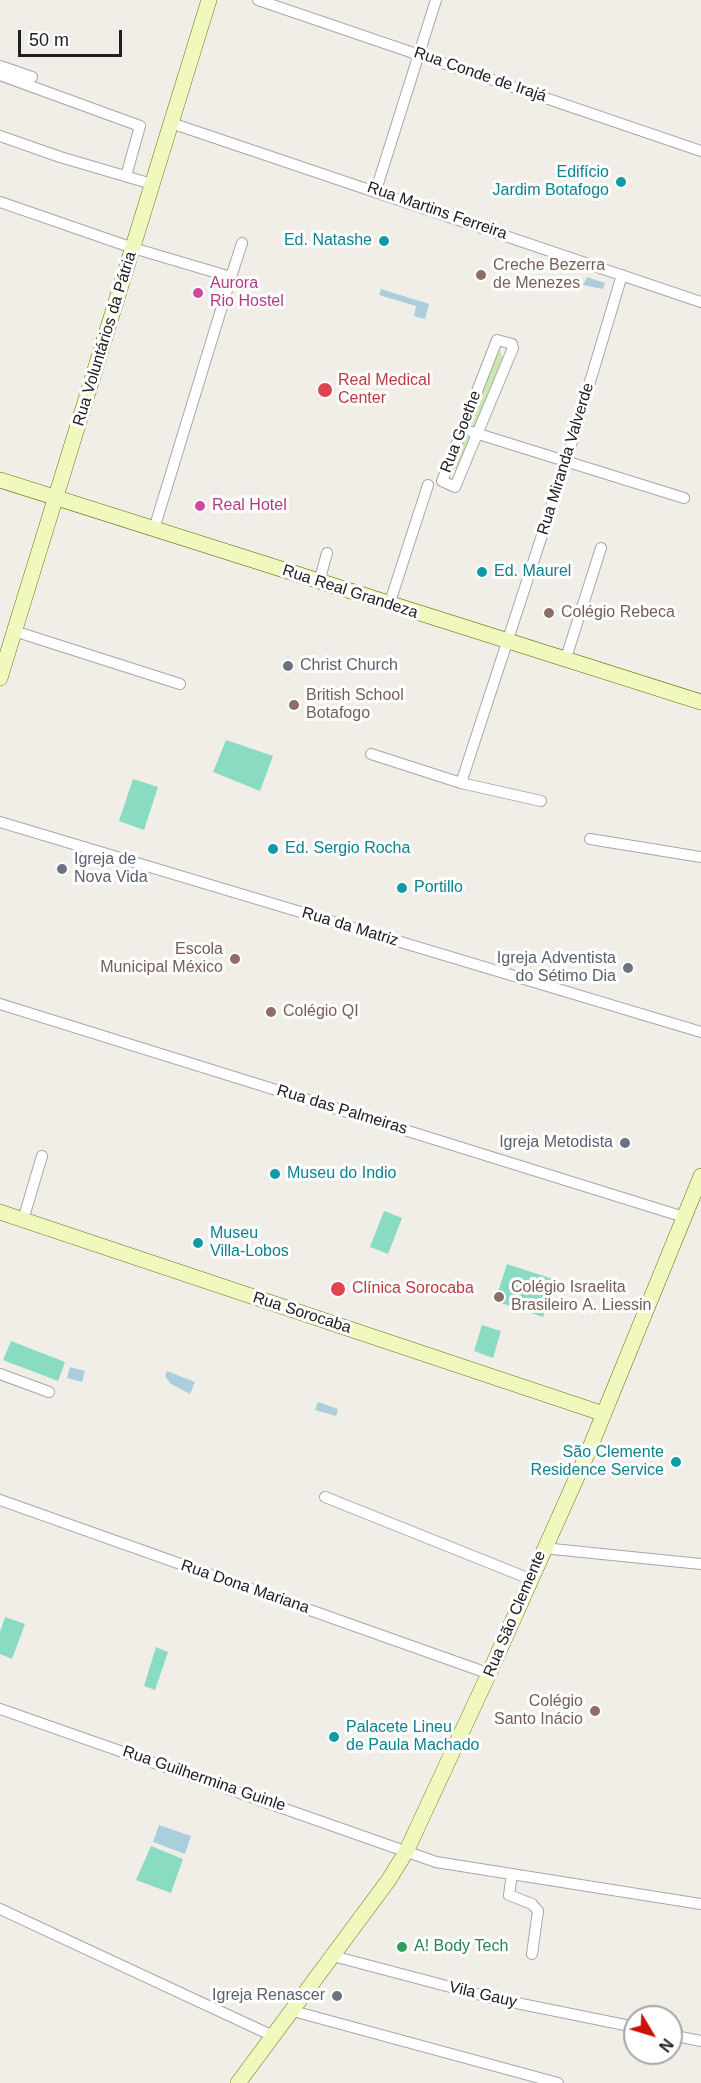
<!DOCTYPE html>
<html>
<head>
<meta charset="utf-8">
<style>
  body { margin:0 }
  #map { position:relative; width:701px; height:2083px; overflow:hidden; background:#f0eee7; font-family:Arial,sans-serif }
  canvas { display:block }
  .north { position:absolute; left:623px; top:2005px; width:60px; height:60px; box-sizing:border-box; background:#fff; border:2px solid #a6a6a6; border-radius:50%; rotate:128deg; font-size:16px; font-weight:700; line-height:24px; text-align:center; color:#202020 }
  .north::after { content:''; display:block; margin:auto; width:21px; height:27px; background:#c91307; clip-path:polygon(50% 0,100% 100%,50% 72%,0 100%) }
  .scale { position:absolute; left:18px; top:30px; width:104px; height:27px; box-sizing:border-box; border:3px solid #202020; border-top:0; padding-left:8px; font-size:18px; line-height:21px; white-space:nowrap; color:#202020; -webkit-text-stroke:4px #fff; paint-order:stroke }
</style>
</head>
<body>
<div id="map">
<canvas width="701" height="2083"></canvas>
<div class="north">N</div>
<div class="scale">50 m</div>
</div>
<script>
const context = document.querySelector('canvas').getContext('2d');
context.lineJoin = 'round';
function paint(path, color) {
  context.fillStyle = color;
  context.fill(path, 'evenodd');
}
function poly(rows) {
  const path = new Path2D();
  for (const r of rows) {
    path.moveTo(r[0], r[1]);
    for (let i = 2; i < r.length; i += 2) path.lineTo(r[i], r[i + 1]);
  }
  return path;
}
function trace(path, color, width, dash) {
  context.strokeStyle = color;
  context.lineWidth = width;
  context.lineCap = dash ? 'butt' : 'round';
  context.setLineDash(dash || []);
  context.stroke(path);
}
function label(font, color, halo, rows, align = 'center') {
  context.font = font + ' Arial,sans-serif';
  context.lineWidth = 6;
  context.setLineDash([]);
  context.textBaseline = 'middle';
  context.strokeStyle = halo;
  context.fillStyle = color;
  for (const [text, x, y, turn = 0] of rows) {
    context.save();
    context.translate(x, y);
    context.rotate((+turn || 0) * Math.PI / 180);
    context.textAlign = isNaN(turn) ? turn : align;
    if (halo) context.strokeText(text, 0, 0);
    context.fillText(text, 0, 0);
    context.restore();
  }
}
const grass = poly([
  [499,349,503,358,461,467,451,471]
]);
const pitch = poly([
  [226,740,273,756,260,791,213,772],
  [133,779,158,787,144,830,119,821],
  [384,1211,402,1218,388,1254,370,1247],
  [507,1264,556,1280,543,1317,495,1301],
  [482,1325,501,1331,493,1358,474,1351],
  [11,1341,65,1362,58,1381,3,1360],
  [5,1617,25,1624,12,1659,0,1654,0,1632],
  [156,1647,168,1652,155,1690,144,1686],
  [151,1846,183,1859,171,1893,136,1880]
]);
const water = poly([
  [587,277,605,283,603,289,583,285],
  [381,289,429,304,425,319,414,316,416,306,379,295],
  [70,1367,85,1371,82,1382,67,1378],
  [167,1371,195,1382,190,1394,171,1384,165,1376],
  [318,1402,338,1409,336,1416,315,1410],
  [159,1825,191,1836,185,1854,153,1842]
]);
const street = poly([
  [258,0,701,151],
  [0,66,32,77],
  [0,75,140,126,126,176],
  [171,123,701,302],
  [0,136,60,157,152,184],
  [376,190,436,0],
  [0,202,133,248,231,277,154,529],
  [231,277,242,243],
  [497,340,512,344,513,348,455,487,442,481,497,340],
  [472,432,684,498],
  [319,582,327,553],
  [389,605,428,485],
  [14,631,180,684],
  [565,661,601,548],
  [371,754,461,783,541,801],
  [461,783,566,462,622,275],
  [0,822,701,1032],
  [590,839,701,857],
  [0,1004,684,1217],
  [23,1220,42,1156],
  [0,1374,49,1392],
  [325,1497,530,1579],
  [0,1500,490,1674],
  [543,1548,701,1564],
  [0,1709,436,1862,701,1904],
  [512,1874,509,1895,532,1904,538,1911,532,1954],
  [0,1909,273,2036],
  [333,1956,492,1998,635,2027],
  [293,2011,558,2083],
  [671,2035,701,2041]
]);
const secondary = poly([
  [0,480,701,702],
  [0,678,209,0],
  [0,1212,604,1414],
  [238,2083,388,1881,406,1852,492,1667,589,1450,701,1176]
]);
const markers = [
  [621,182,6,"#0f9aa8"],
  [384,241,6,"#0f9aa8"],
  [481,275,6,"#8d6e63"],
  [198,293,6,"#d1479c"],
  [325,390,8,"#e0444e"],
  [200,506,6,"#d1479c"],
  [482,572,6,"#0f9aa8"],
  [549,613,6,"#8d6e63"],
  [288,666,6,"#6b7280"],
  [294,705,6,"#8d6e63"],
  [273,849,6,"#0f9aa8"],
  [62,869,6,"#6b7280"],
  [402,888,6,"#0f9aa8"],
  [235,959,6,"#8d6e63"],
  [628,968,6,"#6b7280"],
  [271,1012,6,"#8d6e63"],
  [625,1143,6,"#6b7280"],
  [275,1174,6,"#0f9aa8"],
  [198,1243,6,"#0f9aa8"],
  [338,1289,8,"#e0444e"],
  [499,1297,6,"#8d6e63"],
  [676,1462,6,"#0f9aa8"],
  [595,1711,6,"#8d6e63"],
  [334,1737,6,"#0f9aa8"],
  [402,1947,6,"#2e9e5b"],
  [337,1996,6,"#6b7280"]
];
const streetNames = [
  ["Rua Conde de Irajá",480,75,19],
  ["Rua Martins Ferreira",437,211,19],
  ["Rua Voluntários da Pátria",105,339,-73],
  ["Rua Goethe",461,432,-69],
  ["Rua Miranda Valverde",566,459,-73],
  ["Rua Real Grandeza",350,592,18],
  ["Rua da Matriz",350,927,17],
  ["Rua das Palmeiras",342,1110,17],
  ["Rua Sorocaba",302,1313,18],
  ["Rua Dona Mariana",245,1587,19],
  ["Rua São Clemente",515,1614,-67],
  ["Rua Guilhermina Guinle",204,1779,19],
  ["Vila Gauy",483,1995,13]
];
const cultureNames = [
  ["Edifício",609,173,"right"],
  ["Jardim Botafogo",609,191,"right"],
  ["Ed. Natashe",372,241,"right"],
  ["Ed. Maurel",494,572],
  ["Ed. Sergio Rocha",285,849],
  ["Portillo",414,888],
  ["Museu do Indio",287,1174],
  ["Museu",210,1234],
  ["Villa-Lobos",210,1252],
  ["São Clemente",664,1453,"right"],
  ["Residence Service",664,1471,"right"],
  ["Palacete Lineu",346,1728],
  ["de Paula Machado",346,1746]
];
const educationNames = [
  ["Creche Bezerra",493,266],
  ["de Menezes",493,284],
  ["Colégio Rebeca",561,613],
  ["British School",306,696],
  ["Botafogo",306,714],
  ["Escola",223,950,"right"],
  ["Municipal México",223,968,"right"],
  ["Colégio QI",283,1012],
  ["Colégio Israelita",511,1288],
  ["Brasileiro A. Liessin",511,1306],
  ["Colégio",583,1702,"right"],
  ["Santo Inácio",583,1720,"right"]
];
const hotelNames = [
  ["Aurora",210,284],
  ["Rio Hostel",210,302],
  ["Real Hotel",212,506]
];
const healthNames = [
  ["Real Medical",338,381],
  ["Center",338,399],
  ["Clínica Sorocaba",352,1289]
];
const worshipNames = [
  ["Christ Church",300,666,"left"],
  ["Igreja de",74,860,"left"],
  ["Nova Vida",74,878,"left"],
  ["Igreja Adventista",616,959],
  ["do Sétimo Dia",616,977],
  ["Igreja Metodista",613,1143],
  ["Igreja Renascer",325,1996]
];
const leisureNames = [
  ["A! Body Tech",414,1947]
];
paint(grass, '#c8e8b0');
paint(pitch, '#89dcc1');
paint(water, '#aacedc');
trace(street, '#a7a7a7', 12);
trace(secondary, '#647609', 16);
trace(street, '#fff', 10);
trace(secondary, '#f1f8be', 15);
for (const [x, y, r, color] of markers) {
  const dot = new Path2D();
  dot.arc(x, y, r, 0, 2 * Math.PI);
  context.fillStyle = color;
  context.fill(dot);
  trace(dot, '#fff', 2);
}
label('16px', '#202020', '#fff', streetNames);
label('16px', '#0d838f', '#fff', cultureNames, 'left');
label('16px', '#785e54', '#fff', educationNames, 'left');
label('16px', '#b23c85', '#fff', hotelNames, 'left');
label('16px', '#be3a42', '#fff', healthNames, 'left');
label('16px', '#5b616d', '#fff', worshipNames, 'right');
label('16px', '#27864d', '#fff', leisureNames, 'left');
</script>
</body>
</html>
